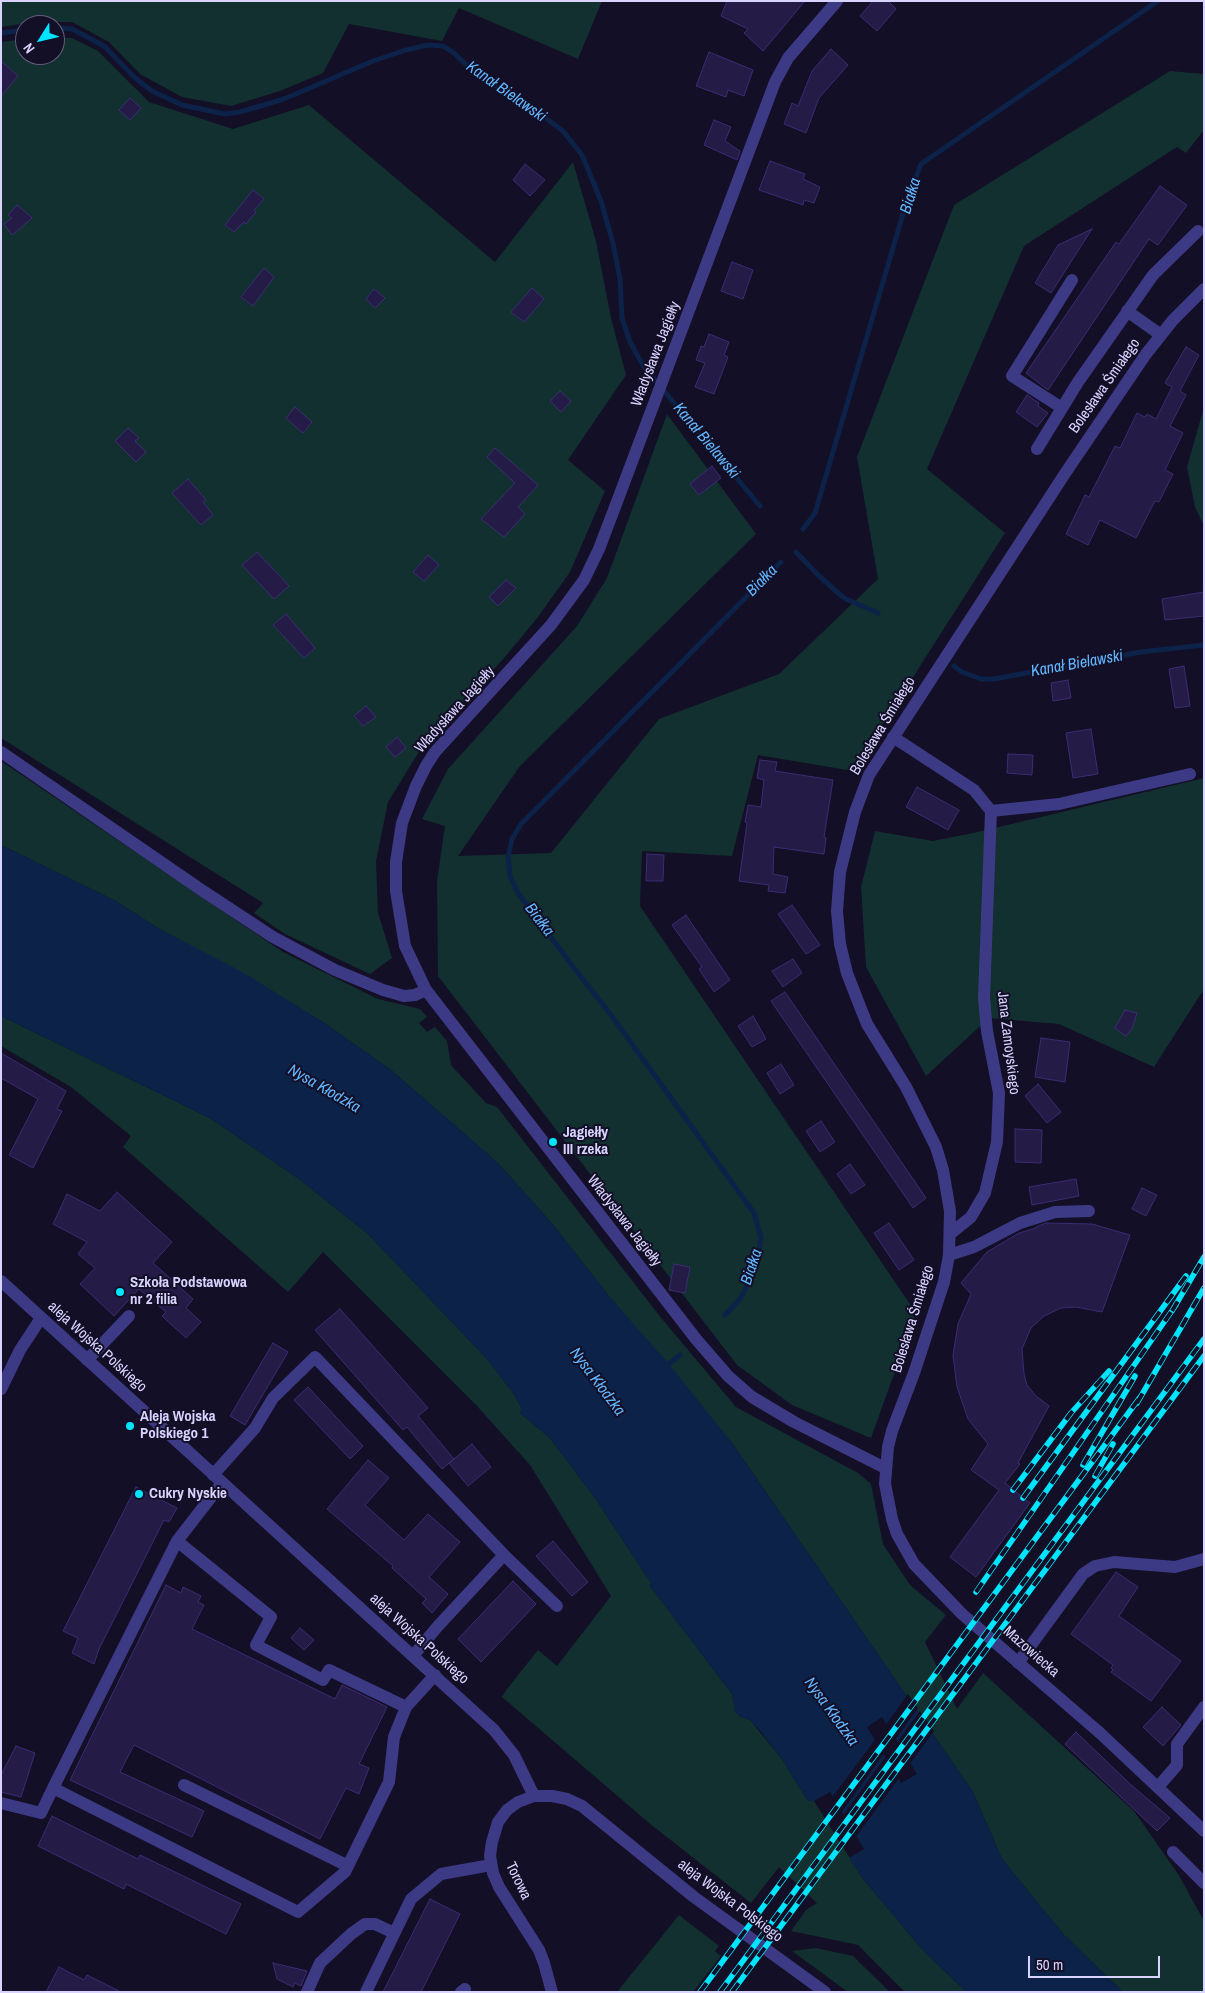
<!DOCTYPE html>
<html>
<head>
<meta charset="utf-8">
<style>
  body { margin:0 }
  #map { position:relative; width:1205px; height:1993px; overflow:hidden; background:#130f26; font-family:"Archivo Narrow",sans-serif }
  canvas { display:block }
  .frame { position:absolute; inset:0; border:2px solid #d9d4ff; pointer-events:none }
  .north { position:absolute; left:15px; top:15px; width:50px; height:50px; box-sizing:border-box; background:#130f26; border:1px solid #625e7d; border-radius:50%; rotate:234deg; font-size:14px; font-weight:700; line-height:20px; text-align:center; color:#d9d4ff }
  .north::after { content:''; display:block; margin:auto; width:18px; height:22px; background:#00e5ff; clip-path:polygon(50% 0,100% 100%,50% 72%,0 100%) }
  .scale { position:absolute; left:1028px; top:1956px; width:132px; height:22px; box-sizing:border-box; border:2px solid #d9d4ff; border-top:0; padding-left:6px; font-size:15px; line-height:18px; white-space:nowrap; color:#d9d4ff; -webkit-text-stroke:4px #130f26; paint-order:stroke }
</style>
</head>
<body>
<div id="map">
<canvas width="1205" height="1993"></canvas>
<div class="frame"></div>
<div class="north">N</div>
<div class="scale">50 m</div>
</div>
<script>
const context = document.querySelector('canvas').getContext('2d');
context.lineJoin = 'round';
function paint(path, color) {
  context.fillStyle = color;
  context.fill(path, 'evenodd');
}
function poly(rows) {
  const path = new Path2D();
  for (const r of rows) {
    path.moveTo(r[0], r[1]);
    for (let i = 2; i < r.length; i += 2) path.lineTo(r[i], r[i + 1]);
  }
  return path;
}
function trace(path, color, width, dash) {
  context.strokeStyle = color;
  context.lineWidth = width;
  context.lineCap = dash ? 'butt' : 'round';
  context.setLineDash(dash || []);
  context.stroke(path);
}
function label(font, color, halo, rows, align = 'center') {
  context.font = font + ' "Archivo Narrow",sans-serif';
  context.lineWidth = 4;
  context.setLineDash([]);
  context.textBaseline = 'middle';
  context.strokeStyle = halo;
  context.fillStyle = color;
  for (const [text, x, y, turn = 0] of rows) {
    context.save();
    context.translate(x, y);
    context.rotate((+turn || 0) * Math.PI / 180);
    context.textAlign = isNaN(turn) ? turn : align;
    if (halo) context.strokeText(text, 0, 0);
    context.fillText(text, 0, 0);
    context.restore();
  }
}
const green = poly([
  [1,1,602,1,578,59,459,8,442,41,349,24,323,73,280,91,231,106,182,97,140,74,109,42,72,22,36,22,1,27],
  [55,37,72,38,98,51,149,102,233,129,309,105,495,262,573,162,596,241,611,318,626,375,568,460,605,491,570,572,538,617,505,657,420,750,388,802,376,861,378,913,392,958,370,974,285,934,254,913,263,903,1,738,1,42,25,39,25,55,55,55],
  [1170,71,1204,74,1204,130,1186,153,1177,147,1024,246,927,469,1005,533,853,771,758,755,732,856,642,851,640,906,916,1313,871,1438,792,1405,737,1365,438,976,437,881,445,826,422,819,448,769,577,626,607,578,667,414,756,534,520,766,458,856,551,853,659,719,779,674,878,579,857,457,954,205],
  [1204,407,1204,526,1195,507,1187,467],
  [1,761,283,952,378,999,420,1009,427,1017,419,1023,427,1032,435,1027,447,1041,451,1065,486,1103,497,1107,662,1319,736,1407,858,1473,871,1484,883,1544,910,1585,946,1615,925,1642,957,1709,983,1673,1134,1811,1178,1874,1204,1921,1204,1992,1123,1992,1064,1935,1002,1859,973,1792,732,1443,608,1295,555,1227,498,1163,391,1070,323,1022,158,928,114,900,1,845],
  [1204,778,1204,989,1154,1067,1059,1024,989,1018,926,1076,866,967,861,887,875,831,933,841,978,832],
  [1,1016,210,1118,299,1179,368,1234,487,1359,514,1394,522,1409,520,1413,550,1438,595,1498,651,1583,650,1586,732,1694,735,1711,739,1716,750,1720,782,1759,808,1801,814,1801,863,1879,922,1949,966,1992,905,1992,858,1945,791,1931,806,1910,817,1903,779,1867,751,1903,649,1823,502,1697,507,1689,538,1650,557,1666,611,1596,530,1465,477,1406,323,1252,288,1292,123,1147,131,1136,71,1087,1,1046],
  [679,1915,719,1946,715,1951,721,1956,693,1992,617,1992],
  [816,1948,853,1956,890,1992,848,1992,792,1951]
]);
const water = poly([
  [1,845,114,900,158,928,244,973,323,1022,391,1070,498,1163,555,1227,608,1295,669,1364,732,1443,973,1792,1002,1859,1064,1935,1123,1992,966,1992,922,1949,863,1879,849,1858,864,1849,830,1792,814,1801,808,1801,782,1759,761,1732,750,1720,739,1716,735,1711,732,1694,650,1586,651,1583,595,1498,550,1438,520,1413,522,1409,514,1394,487,1359,368,1234,299,1179,210,1118,1,1016],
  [882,1717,917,1774,901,1783,867,1727]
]);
const pier = poly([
  [908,1694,918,1708,894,1741,885,1726],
  [920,1711,934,1731,909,1765,896,1744],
  [877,1737,885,1752,840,1814,831,1799],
  [887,1755,900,1777,855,1838,842,1817]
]);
const stream = poly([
  [55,28,72,29,104,46,135,78,152,91,182,105,225,114,240,112,284,99,373,61,406,50,428,45,443,46,454,53,477,75,547,119,563,131,582,155,601,201,613,243,620,279,622,318,630,342,644,367,760,506],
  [1,33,25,30],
  [803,529,815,513,903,214,921,164,1158,1],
  [796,552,819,576,844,598,878,613],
  [954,666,962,672,981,679,994,679,1141,652,1204,645],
  [725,1315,741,1298,756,1267,761,1238,754,1213,611,1015,571,964,518,893,510,876,508,857,512,839,521,824,781,562],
  [665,1367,680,1355]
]);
const building = poly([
  [727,1,805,1,763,51,744,33,748,29,721,16,727,1],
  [873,1,888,1,896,9,877,31,860,16,873,1],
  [831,49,848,65,819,98,806,133,784,124,792,103,798,106,812,71,831,49],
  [709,52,753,70,744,96,728,90,726,97,696,86,709,52],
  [1,61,18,76,1,96,1,61],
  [130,98,141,108,130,120,119,110,130,98],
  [714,120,731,127,725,141,740,151,737,160,704,145,714,120],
  [770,161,805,174,803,179,820,187,814,203,804,200,803,205,759,190,770,161],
  [525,164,545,180,530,196,513,180,525,164],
  [1160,186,1187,205,1158,245,1149,239,1048,390,1026,373,1116,242,1119,244,1160,186],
  [253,190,264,199,254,210,256,212,246,224,244,222,234,232,225,225,253,190],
  [17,205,32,218,12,235,4,224,12,218,8,215,17,205],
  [1092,229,1051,293,1035,283,1058,245,1092,229],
  [732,262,753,270,743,299,721,291,732,262],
  [264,268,274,277,253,306,241,297,264,268],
  [532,288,544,299,524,322,511,312,532,288],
  [374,289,385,298,375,308,366,299,374,289],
  [709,334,729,342,724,355,728,357,714,394,695,387,705,363,696,360,701,346,704,347,709,334],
  [1186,347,1199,355,1180,391,1186,395,1170,426,1183,433,1165,470,1173,474,1159,502,1155,501,1136,538,1100,520,1088,545,1066,534,1085,495,1089,497,1115,446,1120,448,1137,413,1145,417,1147,414,1156,419,1172,387,1165,383,1186,347],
  [560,391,571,401,561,412,550,401,560,391],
  [1027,395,1039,403,1038,406,1048,413,1037,427,1016,412,1027,395],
  [295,407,312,422,303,433,286,418,295,407],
  [128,428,139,438,135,441,146,452,136,462,115,441,128,428],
  [495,448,538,485,518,507,525,514,504,537,481,519,515,483,487,457,495,448],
  [712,466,721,478,699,495,690,484,712,466],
  [188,479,206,500,203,502,213,515,201,525,172,493,188,479],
  [257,552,289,586,274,599,242,565,257,552],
  [428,555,439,565,424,581,413,572,428,555],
  [506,580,516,588,498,606,489,597,506,580],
  [1204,592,1204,616,1165,620,1162,599,1204,592],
  [286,614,315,648,304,658,273,625,286,614],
  [1184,666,1190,706,1175,708,1169,669,1184,666],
  [1068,680,1071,698,1053,701,1051,683,1068,680],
  [366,706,376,717,363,726,354,716,366,706],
  [1091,729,1098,774,1073,778,1066,733,1091,729],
  [397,737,406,748,395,757,386,747,397,737],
  [1008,754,1033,755,1032,775,1007,773,1008,754],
  [760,760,777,762,775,771,833,780,824,837,826,838,824,854,774,847,773,874,788,877,785,893,768,891,769,885,739,881,747,823,745,822,748,805,761,807,764,780,757,778,760,760],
  [917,787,959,810,948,830,906,807,917,787],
  [647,854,664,855,663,881,646,881,647,854],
  [792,905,820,945,806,954,778,914,792,905],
  [686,915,730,980,714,992,699,969,702,967,672,925,686,915],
  [793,959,802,973,783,987,772,971,793,959],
  [785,992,926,1198,913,1208,771,1001,785,992],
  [1125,1010,1137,1013,1132,1029,1126,1036,1115,1028,1125,1010],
  [753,1016,766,1039,752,1047,738,1026,753,1016],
  [1041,1038,1070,1042,1065,1082,1035,1077,1041,1038],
  [1,1053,66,1091,57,1109,62,1111,33,1168,9,1155,38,1099,1,1078,1,1053],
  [781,1064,794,1085,780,1094,767,1073,781,1064],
  [1038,1084,1061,1112,1047,1123,1025,1096,1038,1084],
  [821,1121,835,1142,820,1152,806,1131,821,1121],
  [1015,1129,1042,1130,1041,1163,1015,1162,1015,1129],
  [850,1164,865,1185,851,1194,837,1174,850,1164],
  [1076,1179,1079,1196,1032,1205,1029,1187,1076,1179],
  [1142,1188,1157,1195,1146,1216,1132,1209,1142,1188],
  [117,1192,172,1242,153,1263,193,1299,186,1308,201,1322,186,1338,162,1316,166,1312,139,1289,114,1316,80,1284,95,1268,78,1254,87,1242,53,1224,67,1194,100,1211,117,1192],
  [889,1223,914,1260,899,1270,874,1233,889,1223],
  [1046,1223,1092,1224,1130,1235,1102,1312,1076,1307,1061,1308,1044,1316,1031,1328,1022,1349,1024,1374,1027,1385,1036,1396,1049,1406,1018,1463,1020,1464,1005,1483,1030,1503,976,1577,950,1557,999,1490,971,1470,988,1444,968,1419,957,1387,953,1355,958,1324,971,1294,961,1283,987,1252,1019,1233,1036,1228,1036,1227,1046,1223],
  [674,1264,690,1267,685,1293,669,1290,674,1264],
  [340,1309,428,1408,418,1416,454,1459,442,1469,407,1427,403,1430,315,1330,340,1309],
  [273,1343,288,1352,245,1425,230,1416,273,1343],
  [308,1387,363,1446,350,1459,294,1400,308,1387],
  [472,1444,491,1467,468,1486,449,1463,472,1444],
  [368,1460,389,1478,365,1505,404,1540,428,1514,460,1542,429,1577,448,1594,432,1613,422,1603,426,1599,392,1568,393,1566,327,1509,368,1460],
  [136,1487,177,1508,169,1522,164,1520,99,1649,94,1664,72,1653,78,1638,63,1631,136,1487],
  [553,1541,588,1582,572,1596,536,1556,553,1541],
  [1116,1572,1138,1587,1119,1616,1181,1661,1151,1701,1111,1672,1113,1670,1111,1668,1113,1665,1071,1634,1116,1572],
  [513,1581,536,1604,481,1662,458,1639,513,1581],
  [166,1585,181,1593,183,1587,201,1596,198,1602,204,1605,192,1629,335,1699,342,1685,387,1707,359,1764,369,1768,359,1794,346,1788,320,1839,134,1745,120,1772,204,1811,192,1837,70,1780,166,1585],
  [300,1628,314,1640,304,1650,291,1638,300,1628],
  [1162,1707,1181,1725,1163,1746,1143,1727,1162,1707],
  [1076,1732,1130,1784,1170,1818,1157,1831,1065,1744,1076,1732],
  [16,1746,35,1753,21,1797,1,1792,1,1775,16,1746],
  [52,1816,138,1859,140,1855,241,1904,226,1934,126,1884,124,1889,38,1846,52,1816],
  [430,1899,460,1914,421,1992,383,1992,430,1899],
  [273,1963,307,1971,301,1986,295,1983,293,1987,277,1979,273,1963],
  [59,1967,84,1980,87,1975,121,1992,46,1992,59,1967]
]);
const minor = poly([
  [837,1,788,58,775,82,615,507,599,549,584,580,551,625,435,752,426,766,416,786,402,823,396,862,396,891,405,946,426,990,696,1339,728,1376,752,1397,794,1422,885,1468],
  [1204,289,1173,320,1146,354,1066,472,869,775,855,812,840,872,837,911,840,944,847,973,859,1004,867,1024,906,1087,936,1147,943,1170,950,1211,949,1255,944,1282,914,1373,892,1431,888,1447,885,1484,892,1519,897,1534,914,1564,962,1614,1100,1733,1204,1831],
  [1127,311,1161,335],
  [1062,408,1012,376,1072,280],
  [1037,449,1078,382,1153,275,1198,231],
  [893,737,974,790,991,811,1059,804,1190,774],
  [1,752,200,889,273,937,335,970,383,990,404,996,415,995,426,990],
  [950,1234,971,1217,985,1193,997,1142,999,1093,987,1031,984,998,991,811],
  [949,1255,974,1247,1020,1223,1055,1212,1089,1211],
  [1,1281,494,1730,514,1755,534,1796],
  [87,1360,129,1316],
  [1,1389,20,1350,41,1318],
  [213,1475,255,1428,273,1398,315,1357,504,1555,438,1626,413,1656],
  [177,1541,53,1788,298,1912,345,1872,389,1782,394,1737,406,1707,329,1670,323,1680,256,1645,271,1617,177,1541,222,1483],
  [504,1555,557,1606],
  [1018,1663,1083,1574,1095,1566,1114,1562,1175,1567,1204,1559],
  [406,1707,435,1675],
  [184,1785,348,1866],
  [1158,1787,1177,1765,1177,1744,1204,1707],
  [1,1803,41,1813,53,1788],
  [1173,1852,1204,1883],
  [307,1992,320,1963,351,1934,365,1924,375,1924,394,1933],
  [366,1992,411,1899,441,1874,491,1865],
  [461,1992,465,1989],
  [552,1992,544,1963,539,1950,499,1887,493,1873,490,1856,492,1842,498,1822,507,1810,518,1802,534,1796,552,1796,567,1799,582,1806,694,1897,825,1992]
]);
const rail = poly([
  [1172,1311,1204,1257],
  [1137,1403,1204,1288],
  [1083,1465,1135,1376],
  [1095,1476,1113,1444],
  [1013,1490,1071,1413,1109,1371],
  [1023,1498,1186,1276],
  [976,1592,1176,1305],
  [700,1992,1141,1396],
  [720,1992,1204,1339],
  [732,1992,1204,1356]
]);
const markers = [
  [553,1142,5,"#00e5ff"],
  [120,1292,5,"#00e5ff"],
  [130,1426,5,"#00e5ff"],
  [139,1494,5,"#00e5ff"]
];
const streetNames = [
  ["Władysława Jagiełły",656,354,-69],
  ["Bolesława Śmiałego",1105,386,-55],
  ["Władysława Jagiełły",455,710,-48],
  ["Bolesława Śmiałego",883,726,-59],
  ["Jana Zamoyskiego",1008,1043,83],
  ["Władysława Jagiełły",624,1221,52],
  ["Bolesława Śmiałego",913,1319,-73],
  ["aleja Wojska Polskiego",97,1347,42],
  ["aleja Wojska Polskiego",419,1639,42],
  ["Mazowiecka",1031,1652,41],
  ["Torowa",518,1881,64],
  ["aleja Wojska Polskiego",730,1901,37]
];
const poiNames = [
  ["Jagiełły",563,1133],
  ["III rzeka",563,1150],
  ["Szkoła Podstawowa",130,1283],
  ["nr 2 filia",130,1300],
  ["Aleja Wojska",140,1417],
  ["Polskiego 1",140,1434],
  ["Cukry Nyskie",149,1494]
];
const waterNames = [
  ["Kanał Bielawski",506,92,35],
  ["Białka",911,196,-73],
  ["Kanał Bielawski",706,441,50],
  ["Białka",762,581,-45],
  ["Kanał Bielawski",1077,664,-10],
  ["Białka",539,920,53],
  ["Nysa Kłodzka",324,1089,30],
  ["Białka",752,1267,-71],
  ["Nysa Kłodzka",597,1382,53],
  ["Nysa Kłodzka",831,1712,54]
];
paint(green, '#12302f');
paint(water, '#0c2248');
paint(pier, '#130f26');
trace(stream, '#0c2248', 5);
paint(building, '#241b47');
trace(building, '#3b2d73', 1);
trace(minor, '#3d3a85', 12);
trace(rail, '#00e5ff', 5.5);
trace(rail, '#130f26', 4, [11]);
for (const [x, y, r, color] of markers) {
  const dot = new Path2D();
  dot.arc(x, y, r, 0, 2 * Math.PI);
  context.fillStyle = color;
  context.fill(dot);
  trace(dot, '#130f26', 2);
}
label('15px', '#d9d4ff', '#130f26', streetNames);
label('bold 15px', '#d9d4ff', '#130f26', poiNames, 'left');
label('italic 16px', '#62b6ff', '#130f26', waterNames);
</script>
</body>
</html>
